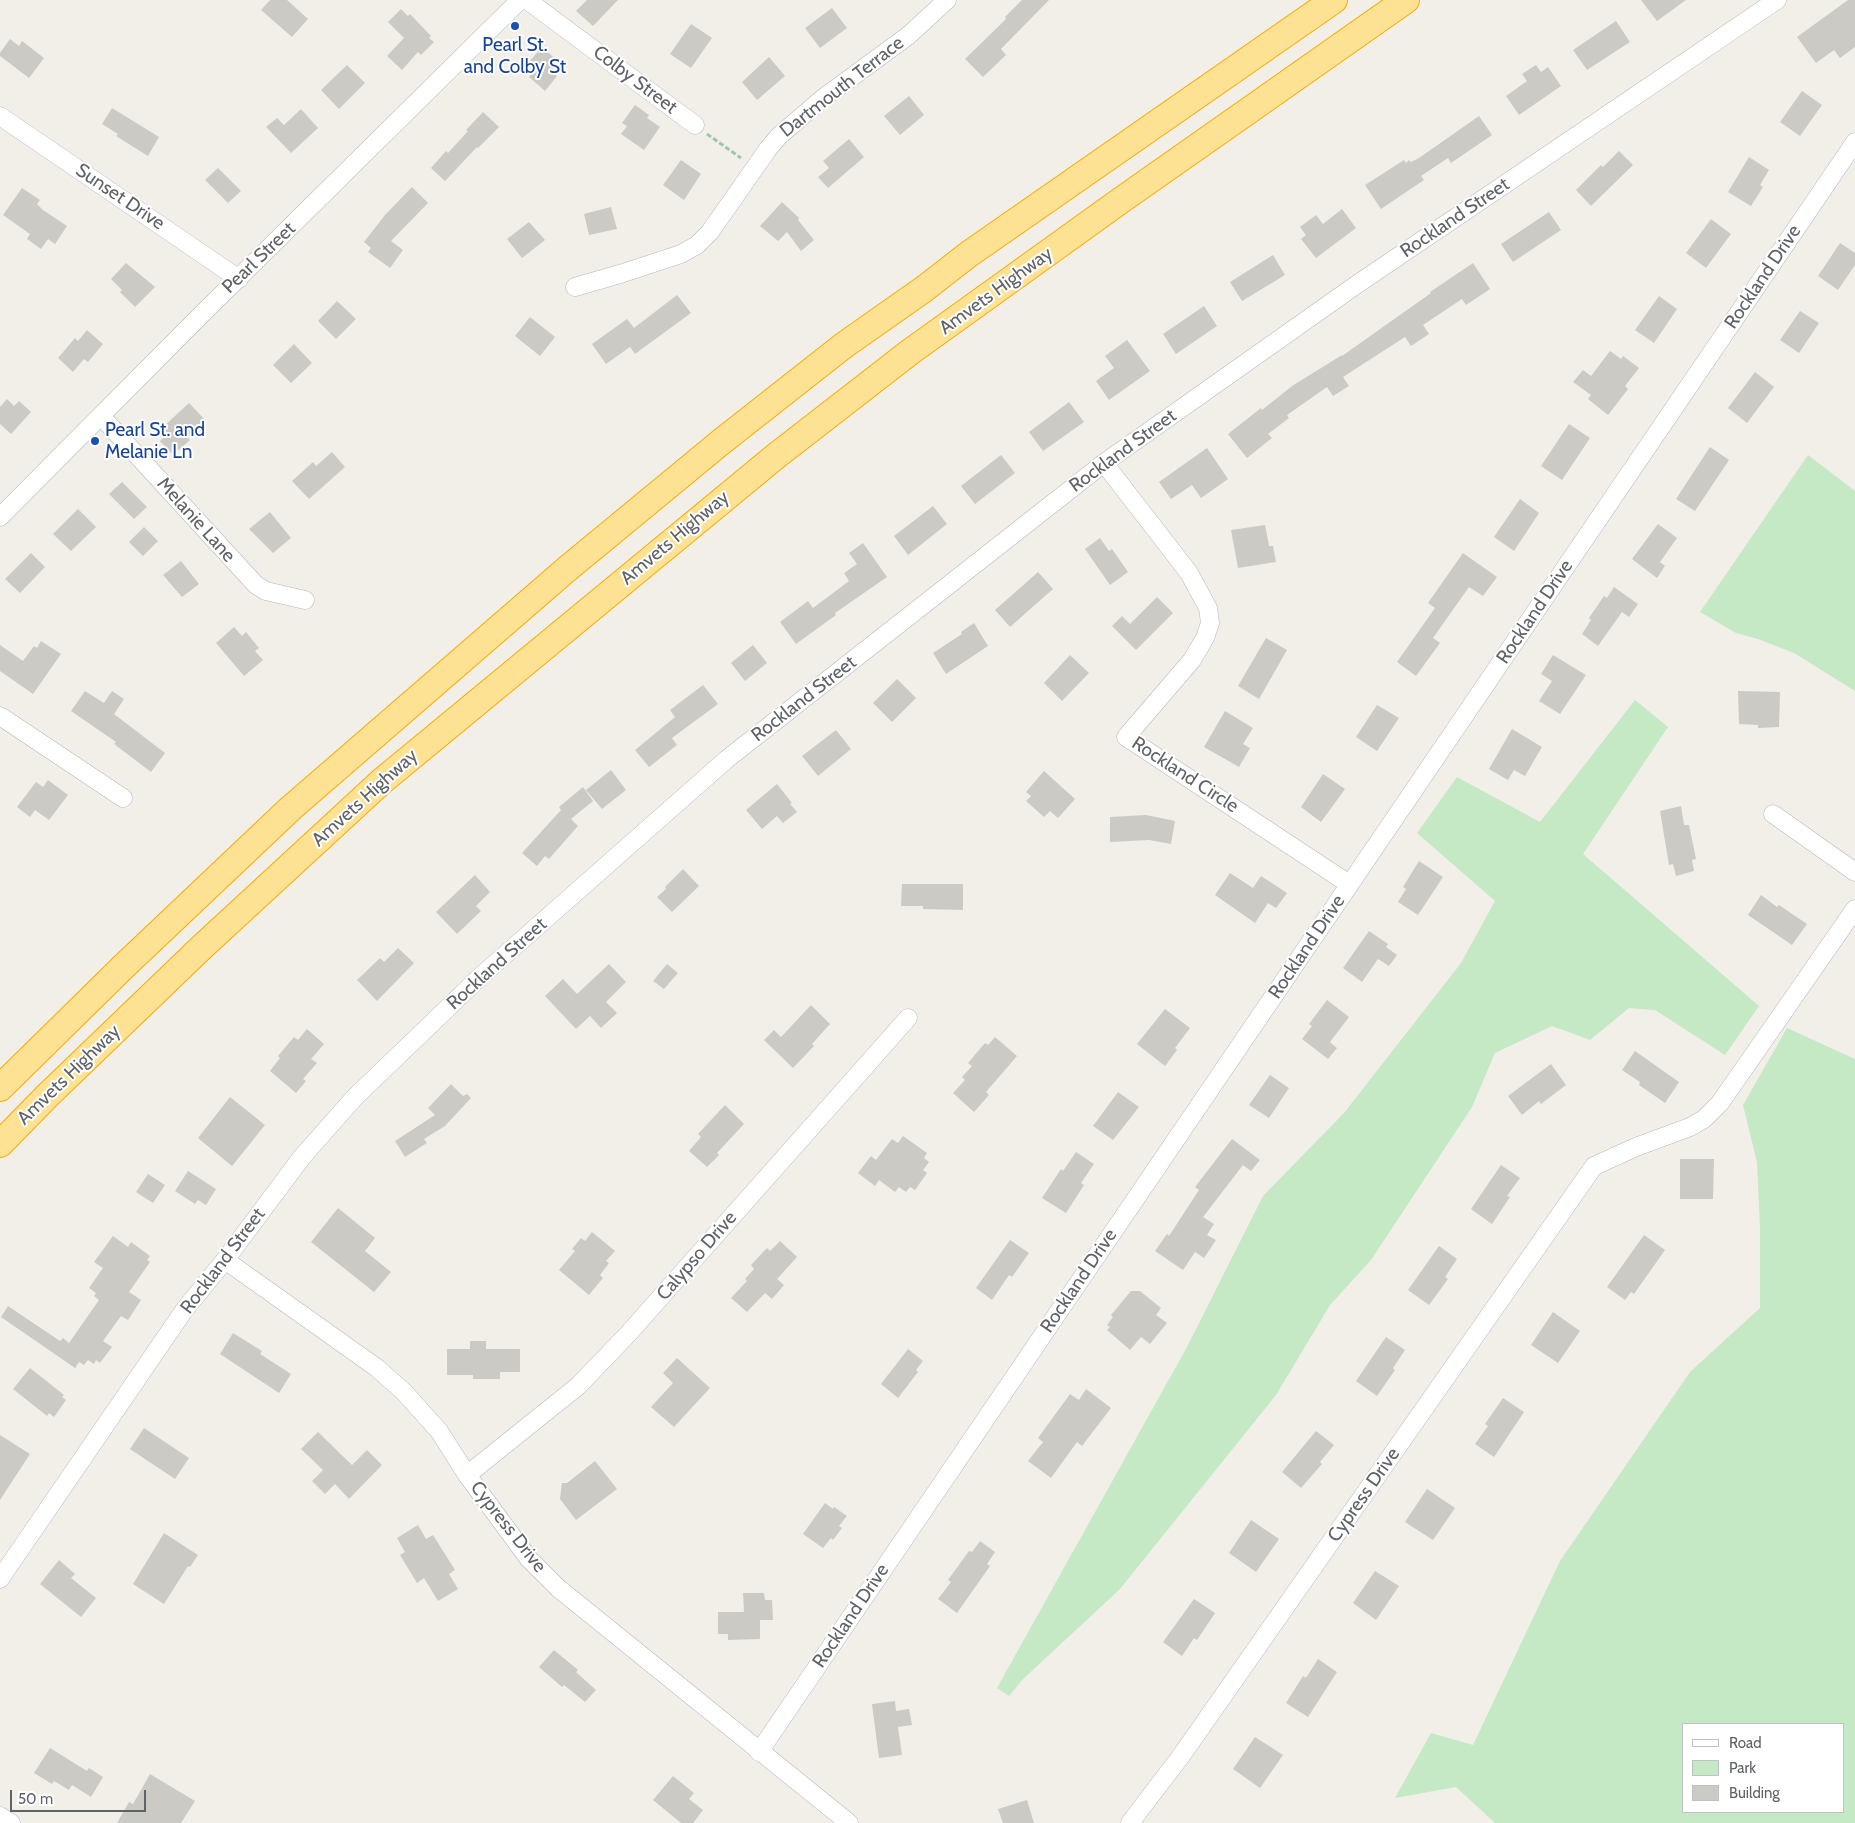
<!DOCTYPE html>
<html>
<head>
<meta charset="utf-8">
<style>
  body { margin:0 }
  #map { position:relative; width:1855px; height:1823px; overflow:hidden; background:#f1efe8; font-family:Cabin,sans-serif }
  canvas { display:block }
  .legend { position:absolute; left:1682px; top:1723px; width:162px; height:90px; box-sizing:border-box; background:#fff; border:1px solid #bfc1c3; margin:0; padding:6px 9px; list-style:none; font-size:15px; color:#5f6368 }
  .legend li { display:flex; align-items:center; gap:10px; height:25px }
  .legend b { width:25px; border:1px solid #bfc1c3 }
  .scale { position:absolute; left:10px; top:1790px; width:136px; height:22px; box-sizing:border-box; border:2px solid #5f6368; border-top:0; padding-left:6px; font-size:15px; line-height:18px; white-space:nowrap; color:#5f6368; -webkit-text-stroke:4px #fff; paint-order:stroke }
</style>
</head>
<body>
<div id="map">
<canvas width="1855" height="1823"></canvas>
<ul class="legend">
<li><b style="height:6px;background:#fff"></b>Road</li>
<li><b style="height:14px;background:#c5e8c5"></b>Park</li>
<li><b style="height:14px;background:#cccac5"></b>Building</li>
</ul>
<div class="scale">50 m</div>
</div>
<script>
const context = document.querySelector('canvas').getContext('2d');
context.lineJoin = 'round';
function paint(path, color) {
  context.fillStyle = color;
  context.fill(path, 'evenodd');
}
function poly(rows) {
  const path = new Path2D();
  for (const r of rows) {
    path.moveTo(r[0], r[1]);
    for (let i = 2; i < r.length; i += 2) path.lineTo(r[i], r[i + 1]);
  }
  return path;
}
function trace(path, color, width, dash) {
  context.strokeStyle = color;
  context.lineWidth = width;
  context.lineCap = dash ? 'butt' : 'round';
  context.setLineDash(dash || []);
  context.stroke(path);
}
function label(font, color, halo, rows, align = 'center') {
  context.font = font + ' Cabin,sans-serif';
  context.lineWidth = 4;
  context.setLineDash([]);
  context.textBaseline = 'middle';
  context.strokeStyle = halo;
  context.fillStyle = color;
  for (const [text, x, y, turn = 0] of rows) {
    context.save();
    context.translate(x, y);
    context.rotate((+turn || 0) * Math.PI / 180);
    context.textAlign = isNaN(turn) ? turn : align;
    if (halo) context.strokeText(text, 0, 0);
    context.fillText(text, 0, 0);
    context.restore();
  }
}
const green = poly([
  [1808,455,1855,491,1855,691,1794,653,1758,639,1736,633,1700,612],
  [1635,700,1668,727,1583,854,1759,1006,1725,1055,1655,1010,1629,1008,1590,1040,1552,1026,1495,1053,1472,1107,1371,1260,1330,1305,1276,1395,1120,1589,1022,1680,1009,1696,997,1688,1187,1347,1263,1196,1344,1113,1461,963,1495,901,1417,833,1457,777,1540,822],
  [1787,1028,1855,1059,1855,1823,1495,1823,1456,1787,1395,1798,1431,1733,1473,1745,1560,1561,1690,1372,1760,1308,1760,1228,1757,1162,1743,1105],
  [1684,1724,1844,1724,1844,1812,1684,1812]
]);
const building = poly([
  [270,0,287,0,308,19,292,37,261,10],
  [587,0,618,0,593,26,576,11],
  [1022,0,1049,0,1001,49,1006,55,983,77,965,59,1006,19,1005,17],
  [1641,0,1686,0,1657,21],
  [1848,0,1855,0,1855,47,1840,58,1834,50,1816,63,1797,37],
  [832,8,847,28,820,48,805,28],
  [401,9,408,16,410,14,431,36,429,38,434,42,421,55,418,52,402,70,387,56,404,38,388,22],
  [1616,21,1630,42,1587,70,1573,50],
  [691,24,712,38,691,68,670,54],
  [10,39,19,46,22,41,44,58,29,78,0,56,0,53],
  [542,47,559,62,551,71,557,76,545,91,529,77,536,68,529,62],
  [769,57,785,76,757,100,742,82],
  [347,65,365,83,339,109,321,90],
  [1536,65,1541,72,1548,67,1561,86,1519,115,1506,96,1527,81,1522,74],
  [1802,91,1822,105,1800,136,1780,122],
  [909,96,924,115,900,135,884,116],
  [635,105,649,115,647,118,660,127,644,150,621,134,627,126,622,123],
  [112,108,159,137,148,156,116,136,118,134,102,124],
  [301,109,318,128,291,153,266,127,277,118,284,125],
  [483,112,499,127,478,148,477,147,445,181,431,168,446,151,448,153,468,131,466,130],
  [1479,116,1492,135,1451,163,1448,158,1421,176,1424,180,1381,209,1365,185,1404,160,1406,163,1409,160,1411,162,1419,158],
  [849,139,864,157,828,188,818,177,829,168,823,161],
  [1619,151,1633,165,1591,206,1576,190,1601,165,1603,167],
  [1749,157,1769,170,1760,185,1763,187,1751,206,1728,192],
  [681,160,701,174,684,200,663,185],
  [218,168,241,191,228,203,205,180],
  [412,187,428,203,391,241,403,250,390,268,368,252,371,248,364,242,385,215],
  [22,188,40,200,37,204,43,210,67,226,55,244,48,239,41,249,27,239,30,234,3,215],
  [782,202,799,218,798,220,814,240,801,251,787,232,778,241,760,226],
  [611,207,617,229,589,235,584,214],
  [1342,209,1356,228,1316,258,1301,239,1306,235,1300,227,1316,215,1323,224],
  [1549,212,1561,230,1513,262,1501,244],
  [1711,219,1731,234,1706,268,1686,253],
  [529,222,545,240,522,258,507,239],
  [1840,243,1855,253,1855,265,1838,290,1818,276],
  [1273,255,1285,275,1242,301,1230,282],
  [126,263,155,287,135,307,120,292,122,290,111,279],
  [1473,263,1490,289,1466,305,1462,299,1423,325,1429,334,1411,346,1405,337,1343,377,1349,386,1333,396,1327,387,1287,415,1289,418,1268,434,1272,438,1247,458,1228,434,1261,408,1262,410,1292,386,1342,355,1342,356,1431,293,1430,292],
  [677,295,691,313,635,354,630,347,606,364,592,344,627,319,634,328],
  [1659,296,1677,309,1654,343,1635,330],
  [337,301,356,319,336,339,318,321],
  [1204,306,1217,326,1176,354,1163,334],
  [1800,311,1819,323,1799,353,1780,340],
  [530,317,555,337,540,356,515,336],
  [87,330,103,344,88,362,84,359,73,372,58,358,75,338,78,341],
  [1127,340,1150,371,1109,400,1096,381,1114,368,1105,356],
  [294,344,312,363,291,383,273,365],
  [1610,351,1621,359,1623,356,1639,368,1625,386,1628,389,1608,415,1588,399,1591,395,1573,382,1583,370,1591,376],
  [1755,372,1774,387,1747,423,1728,408],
  [7,399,14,406,19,401,31,412,11,434,0,424,0,407],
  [1069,402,1084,422,1043,451,1029,432],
  [189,403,205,420,187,437,190,440,173,455,160,441,168,433,162,428],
  [1569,424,1590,438,1562,480,1541,466],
  [1710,447,1729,460,1695,511,1676,499],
  [1207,448,1228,479,1201,498,1192,485,1171,499,1159,482],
  [332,452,345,467,309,499,292,481,313,462,316,466],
  [1001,455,1015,473,975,504,961,486],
  [122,482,147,507,134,519,109,494],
  [1520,499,1539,513,1514,551,1494,537],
  [933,506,947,524,908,555,894,536],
  [78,509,96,527,71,551,53,534],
  [270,512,291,538,273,553,249,529],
  [1658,524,1677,538,1660,562,1665,566,1657,578,1632,559],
  [1265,525,1269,546,1273,546,1276,562,1238,568,1231,530],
  [144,527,158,541,143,556,129,542],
  [1100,538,1109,551,1112,549,1128,572,1110,585,1085,549],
  [863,543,887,577,835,613,836,615,796,644,780,622,808,601,813,608,849,581,844,573,857,564,849,553],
  [31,553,45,567,20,593,5,579],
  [1463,553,1497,577,1483,596,1469,587,1433,638,1440,643,1416,676,1397,662,1435,608,1428,603],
  [181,561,199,584,182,597,163,575],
  [1038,572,1053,589,1010,627,995,610],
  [1614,587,1638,604,1629,617,1622,612,1598,646,1582,634,1591,620,1589,618,1604,596,1607,598],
  [1157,597,1173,613,1136,650,1112,626,1122,616,1130,624],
  [974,623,988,646,946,674,933,653,962,634,961,632],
  [234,627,242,636,246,632,259,648,255,651,263,660,244,676,216,643],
  [1266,638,1287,650,1259,699,1238,686],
  [41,641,61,654,33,694,0,671,0,645,23,661,34,646,37,648],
  [753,645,767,663,745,681,731,663],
  [1070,655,1089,673,1062,701,1044,683],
  [1553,655,1586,675,1560,714,1539,701,1552,681,1541,674],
  [897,679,916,698,892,722,873,703],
  [703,685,718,704,672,738,677,745,649,767,635,750,675,717,670,710],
  [85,691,104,703,112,691,124,699,114,714,165,753,151,772,114,744,116,742,71,711],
  [1738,691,1780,692,1779,727,1758,728,1758,725,1739,724],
  [1377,705,1399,718,1377,751,1356,737],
  [1225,711,1253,728,1243,744,1250,748,1239,767,1204,747],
  [1512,729,1542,747,1525,776,1514,770,1508,780,1489,769],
  [836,730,851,749,818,776,802,756],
  [611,770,626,790,602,809,586,790],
  [1044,771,1075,799,1058,818,1050,811,1044,817,1026,801,1031,796,1026,792],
  [1323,774,1345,789,1321,822,1301,807],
  [48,780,68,795,49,820,35,810,30,817,17,807,36,782,43,787],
  [777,784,792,803,790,804,797,812,783,823,777,816,762,829,746,810],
  [583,787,593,801,571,819,578,826,549,859,545,856,537,866,522,853,561,810,559,807],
  [1681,806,1684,825,1689,825,1696,859,1692,860,1694,871,1676,876,1673,864,1669,865,1660,811],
  [1146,815,1175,821,1171,844,1149,840,1110,842,1110,817],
  [1419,861,1443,877,1418,915,1398,902,1406,889,1403,887],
  [683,869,699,886,672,912,657,897,666,889,665,887],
  [1230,873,1253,888,1261,876,1287,893,1276,908,1268,903,1255,923,1215,895],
  [475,875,490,892,476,906,481,911,457,934,436,912],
  [902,884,963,884,963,910,923,909,923,906,901,906],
  [1761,895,1777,907,1779,905,1807,924,1792,945,1748,915],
  [1369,931,1388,944,1386,947,1397,955,1389,966,1378,959,1362,982,1343,968],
  [398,948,414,963,377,1001,357,980,380,958,384,962],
  [609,964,626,982,606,1002,617,1013,601,1028,590,1016,576,1029,545,996,563,979,577,994],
  [667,964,678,973,664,989,653,981],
  [1327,1000,1349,1017,1330,1042,1337,1048,1328,1059,1302,1039,1312,1026,1309,1024],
  [811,1005,830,1024,812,1044,814,1046,793,1068,764,1040,774,1030,781,1037],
  [1165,1009,1190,1028,1175,1048,1177,1050,1165,1066,1137,1044],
  [307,1029,324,1044,311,1059,317,1063,303,1079,306,1081,296,1093,270,1071,280,1058,278,1056,294,1037,298,1040],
  [995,1037,1017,1056,986,1092,989,1095,974,1112,953,1093,965,1080,962,1077,972,1066,968,1063,985,1043,988,1045],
  [1635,1051,1679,1082,1665,1103,1639,1085,1640,1082,1622,1070],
  [1551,1064,1566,1085,1541,1104,1539,1101,1522,1115,1508,1096],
  [1270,1075,1289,1088,1269,1118,1249,1105],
  [451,1084,463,1096,467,1094,471,1098,445,1126,424,1139,427,1143,405,1157,395,1141,435,1115,428,1108],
  [1118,1092,1139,1107,1113,1140,1093,1126],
  [230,1097,265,1125,232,1166,198,1138],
  [725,1105,744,1124,717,1153,719,1155,707,1167,689,1151,701,1137,698,1134],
  [903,1136,927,1153,924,1158,929,1162,923,1170,927,1173,915,1190,910,1187,906,1192,899,1187,895,1192,879,1180,875,1186,858,1173,871,1156,876,1160,892,1139,898,1143],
  [1232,1139,1260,1160,1251,1171,1243,1165,1203,1217,1214,1224,1207,1235,1216,1240,1204,1258,1195,1252,1183,1270,1155,1251,1167,1234,1169,1236,1199,1190,1195,1187],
  [1076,1152,1094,1164,1081,1183,1084,1185,1066,1213,1042,1198,1061,1169,1063,1171],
  [1680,1159,1714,1159,1713,1199,1680,1199],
  [1501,1165,1520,1178,1507,1196,1510,1197,1492,1224,1471,1209],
  [188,1171,216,1189,206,1205,198,1200,195,1204,175,1191],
  [148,1174,165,1185,153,1203,136,1192],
  [338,1208,375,1238,365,1251,391,1272,374,1292,311,1242],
  [592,1232,615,1251,606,1261,609,1263,600,1275,603,1278,589,1295,559,1270,575,1251,572,1249,581,1238,585,1241],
  [1644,1235,1665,1250,1634,1294,1631,1292,1625,1300,1607,1287],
  [113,1236,128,1247,131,1242,150,1256,147,1260,150,1262,129,1292,141,1300,128,1320,121,1316,103,1341,112,1347,100,1363,96,1360,94,1364,88,1360,84,1365,79,1362,75,1368,1,1317,8,1306,60,1341,63,1338,69,1343,99,1300,94,1296,96,1293,89,1288,103,1268,94,1262],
  [1010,1240,1029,1253,1012,1277,1009,1275,992,1300,976,1288],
  [780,1241,797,1257,777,1279,784,1285,772,1299,765,1293,747,1312,731,1298,747,1281,745,1279,754,1269,751,1265,767,1248,770,1251],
  [1439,1246,1457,1259,1445,1277,1448,1279,1429,1305,1408,1290],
  [1131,1291,1140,1291,1161,1308,1156,1315,1167,1323,1150,1344,1141,1337,1130,1350,1107,1330,1110,1327,1107,1325,1113,1317,1111,1315],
  [1553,1312,1580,1331,1558,1363,1531,1345],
  [233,1333,262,1351,260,1354,291,1374,279,1393,220,1354],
  [1386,1337,1405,1350,1393,1368,1395,1370,1377,1396,1356,1381],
  [470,1341,486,1341,486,1349,520,1349,520,1372,500,1372,500,1379,473,1379,473,1375,447,1375,447,1349,470,1349],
  [908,1349,923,1361,916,1370,918,1372,898,1398,881,1384],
  [677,1358,710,1388,674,1427,651,1407,673,1383,663,1373],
  [30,1368,64,1395,62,1397,66,1400,54,1417,49,1413,47,1416,13,1389],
  [1086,1389,1111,1408,1082,1446,1077,1442,1051,1478,1028,1461,1043,1442,1038,1438,1070,1394,1079,1400],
  [1503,1398,1524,1412,1494,1457,1475,1444,1488,1426,1485,1424],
  [144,1428,189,1458,175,1479,130,1449],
  [1316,1431,1334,1445,1320,1462,1322,1464,1301,1488,1282,1472],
  [318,1432,352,1465,367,1450,382,1465,349,1499,335,1484,325,1494,312,1481,323,1470,301,1449],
  [0,1435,30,1454,0,1500],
  [595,1461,617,1489,576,1520,560,1499,562,1483,567,1483],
  [1427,1489,1455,1508,1433,1540,1405,1522],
  [825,1503,833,1509,834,1507,847,1516,839,1526,842,1528,833,1540,831,1538,823,1548,803,1534],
  [1251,1520,1279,1539,1256,1572,1229,1553],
  [418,1525,426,1539,433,1535,455,1570,449,1574,458,1589,438,1601,424,1578,417,1583,400,1555,405,1552,397,1538],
  [164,1533,198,1555,190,1567,188,1566,164,1604,133,1584],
  [980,1541,995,1552,987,1564,990,1566,957,1613,938,1599,951,1582,948,1580,969,1551,972,1552],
  [59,1560,75,1574,71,1578,96,1598,81,1617,40,1584],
  [1375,1571,1399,1586,1376,1620,1353,1603],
  [743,1593,764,1593,765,1600,772,1600,773,1620,760,1620,760,1639,728,1640,728,1634,718,1634,718,1612,744,1612],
  [1194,1599,1215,1613,1197,1640,1194,1638,1182,1656,1163,1642],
  [554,1650,578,1670,576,1672,596,1690,585,1702,564,1685,562,1687,539,1667],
  [1318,1659,1337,1672,1308,1717,1286,1703,1303,1676,1306,1678],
  [895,1701,896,1711,909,1709,912,1725,898,1727,902,1755,879,1758,872,1704],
  [1255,1737,1283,1755,1260,1788,1233,1769],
  [50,1748,87,1771,89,1768,103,1777,91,1797,72,1785,69,1790,54,1781,52,1784,34,1773],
  [150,1774,195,1801,181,1823,117,1823,129,1802,133,1804],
  [673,1776,694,1793,689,1799,703,1810,693,1823,681,1823,653,1800],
  [1027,1800,1034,1823,1003,1823,998,1809]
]);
const path = poly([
  [707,134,741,158]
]);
const minor = poly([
  [527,0,695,125],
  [0,116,239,279],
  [575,287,620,274,681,254,697,245,710,232,768,149,779,136,822,99,909,35,947,0],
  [101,416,256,585,266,591,305,600],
  [1104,463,1189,573,1208,608,1210,623,1205,638,1192,660,1126,737,1349,884],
  [0,517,205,311,520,0],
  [0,716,123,798],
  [1773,814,1855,872],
  [225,1260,377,1368,404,1392,439,1431,467,1475,529,1559,558,1588,849,1823],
  [467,1475,578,1386,628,1334,908,1018],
  [0,1579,185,1309,225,1260,302,1157,355,1097,481,976,727,759,1104,463,1356,285,1777,0],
  [759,1752,1855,142],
  [0,1816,11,1823],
  [1130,1823,1181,1756,1594,1166,1636,1147,1690,1127,1704,1119,1720,1103,1855,909]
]);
const highway = poly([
  [0,1088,123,967,291,808,567,569,721,442,843,346,924,289,969,254,1334,0],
  [0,1144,48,1095,202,947,382,781,776,456,910,352,1120,201,1406,0]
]);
const markers = [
  [515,26,5,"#1a4fb4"],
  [95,441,5,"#1a4fb4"]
];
const transitNames = [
  ["Pearl St.",515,45],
  ["and Colby St",515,67],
  ["Pearl St. and",105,430,"left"],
  ["Melanie Ln",105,452,"left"]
];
const streetNames = [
  ["Colby Street",635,80,37],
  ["Dartmouth Terrace",842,87,-38],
  ["Sunset Drive",120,197,34],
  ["Rockland Street",1455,218,-34],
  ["Pearl Street",259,258,-44],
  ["Rockland Drive",1763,277,-56],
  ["Amvets Highway",996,291,-36],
  ["Rockland Street",1123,451,-36],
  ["Melanie Lane",196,520,48],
  ["Amvets Highway",675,538,-40],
  ["Rockland Drive",1535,612,-56],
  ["Rockland Street",804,699,-38],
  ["Rockland Circle",1185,775,33],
  ["Amvets Highway",365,798,-42],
  ["Rockland Drive",1307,947,-56],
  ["Rockland Street",497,964,-42],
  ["Amvets Highway",69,1075,-44],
  ["Calypso Drive",697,1256,-49],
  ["Rockland Street",223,1261,-53],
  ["Rockland Drive",1079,1281,-56],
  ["Cypress Drive",1364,1495,-55],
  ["Cypress Drive",508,1527,52],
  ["Rockland Drive",851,1616,-56]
];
paint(green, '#c5e8c5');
paint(building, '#cccac5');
trace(minor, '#b5b8bc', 19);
trace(highway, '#f9ab00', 28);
trace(path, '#9cc7a9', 3, [5, 2.5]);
trace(minor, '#fff', 18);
trace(highway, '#fde293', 26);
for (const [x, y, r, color] of markers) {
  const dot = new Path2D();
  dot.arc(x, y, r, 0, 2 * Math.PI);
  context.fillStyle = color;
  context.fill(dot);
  trace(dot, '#fff', 2);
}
label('19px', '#164399', '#fff', transitNames);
label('19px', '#5f6368', '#fff', streetNames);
</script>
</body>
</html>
